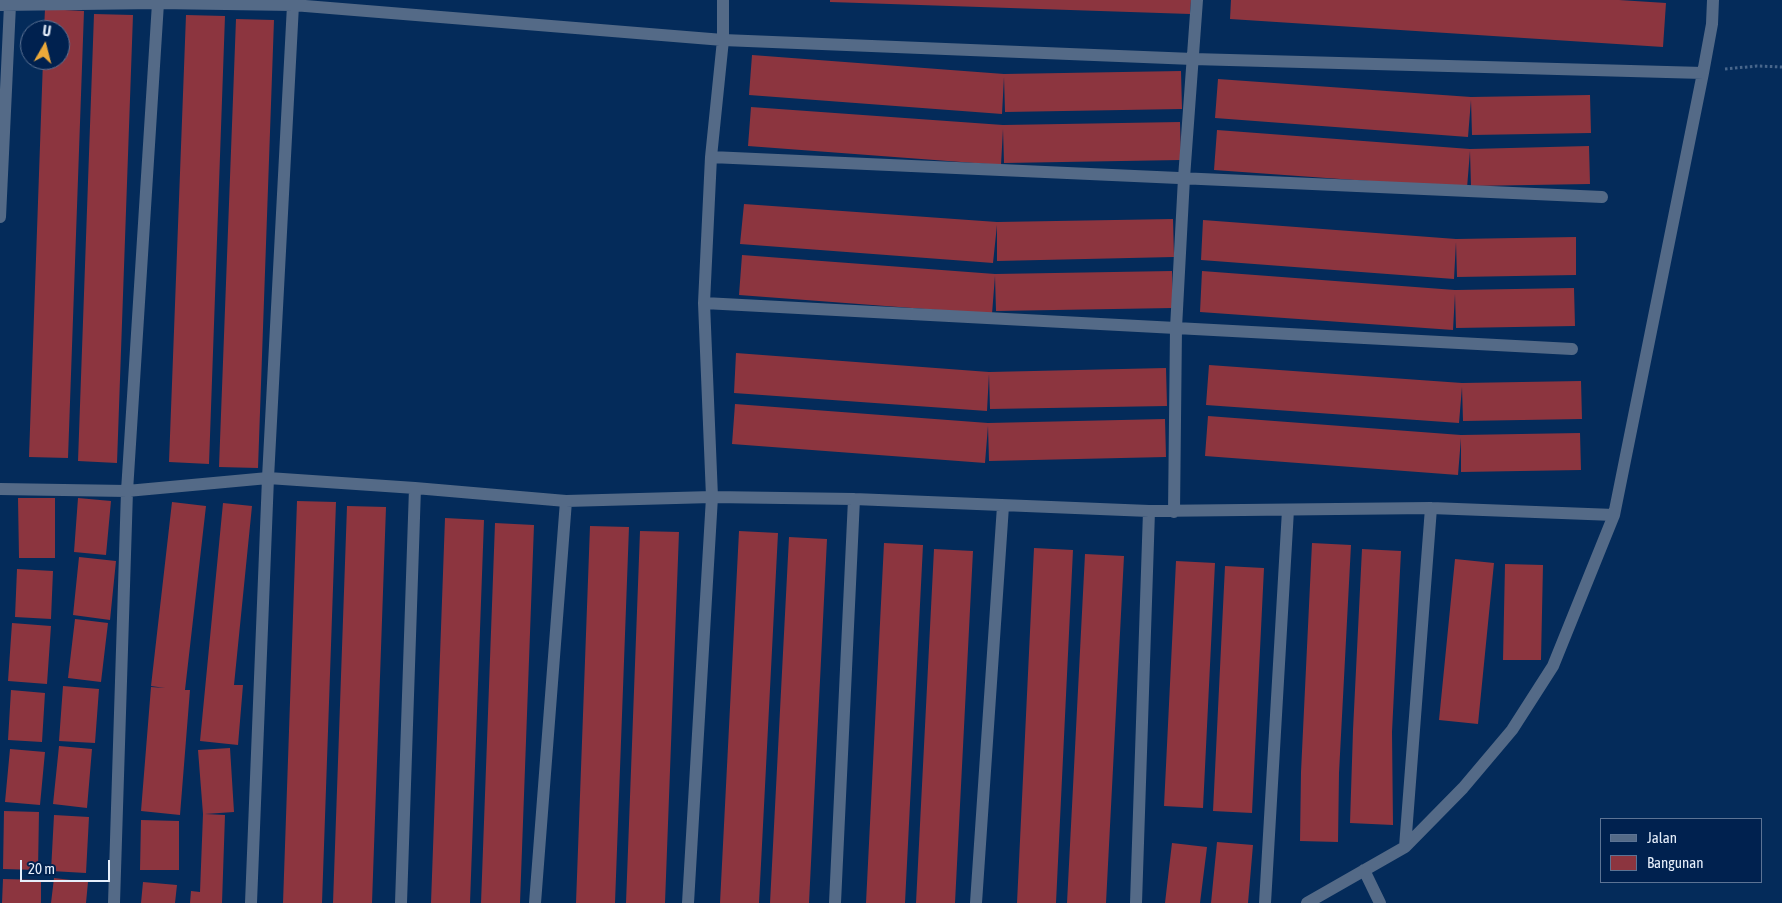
<!DOCTYPE html>
<html>
<head>
<meta charset="utf-8">
<style>
  body { margin:0 }
  #map { position:relative; width:1782px; height:903px; overflow:hidden; background:#042b5a; font-family:"Asap Condensed",sans-serif }
  canvas { display:block }
  .legend { position:absolute; left:1600px; top:818px; width:162px; height:65px; box-sizing:border-box; background:#00214f; border:1px solid #5c7394; margin:0; padding:6px 9px; list-style:none; font-size:15px; color:#e6effb }
  .legend li { display:flex; align-items:center; gap:10px; height:25px }
  .legend b { width:25px; border:1px solid #5c7394 }
  .north { position:absolute; left:20px; top:20px; width:50px; height:50px; box-sizing:border-box; background:#00214f; border:1px solid #5c7394; border-radius:50%; rotate:8deg; font-size:14px; font-weight:700; line-height:20px; text-align:center; color:#e6effb }
  .north::after { content:''; display:block; margin:auto; width:18px; height:22px; background:#eba93a; clip-path:polygon(50% 0,100% 100%,50% 72%,0 100%) }
  .scale { position:absolute; left:20px; top:860px; width:90px; height:22px; box-sizing:border-box; border:2px solid #e6effb; border-top:0; padding-left:6px; font-size:15px; line-height:18px; white-space:nowrap; color:#e6effb; -webkit-text-stroke:4px #00214f; paint-order:stroke }
</style>
</head>
<body>
<div id="map">
<canvas width="1782" height="903"></canvas>
<ul class="legend">
<li><b style="height:6px;background:#546a87"></b>Jalan</li>
<li><b style="height:14px;background:#8c353f"></b>Bangunan</li>
</ul>
<div class="north">U</div>
<div class="scale">20 m</div>
</div>
<script>
const context = document.querySelector('canvas').getContext('2d');
context.lineJoin = 'round';
function paint(path, color) {
  context.fillStyle = color;
  context.fill(path, 'evenodd');
}
function poly(rows) {
  const path = new Path2D();
  for (const r of rows) {
    path.moveTo(r[0], r[1]);
    for (let i = 2; i < r.length; i += 2) path.lineTo(r[i], r[i + 1]);
  }
  return path;
}
function trace(path, color, width, dash) {
  context.strokeStyle = color;
  context.lineWidth = width;
  context.lineCap = dash ? 'butt' : 'round';
  context.setLineDash(dash || []);
  context.stroke(path);
}
const building = poly([
  [830,0,1191,0,1190,14,830,2],
  [1231,0,1619,0,1666,3,1663,47,1230,19],
  [45,9,84,11,68,458,29,457,43,60,60,60,60,30,44,30],
  [94,14,133,15,117,463,78,461],
  [186,15,225,16,209,464,169,462],
  [236,19,274,20,258,468,219,467],
  [752,55,1004,74,1181,71,1182,109,1005,112,1004,77,1002,114,749,95],
  [1218,79,1471,97,1590,95,1591,133,1472,135,1471,100,1468,137,1215,118],
  [751,107,1003,125,1180,122,1181,160,1004,163,1003,129,1001,165,748,146],
  [1217,130,1470,149,1589,146,1590,184,1471,186,1470,151,1467,188,1214,170],
  [744,204,997,222,1173,219,1174,257,997,261,997,225,993,263,740,244],
  [1203,220,1456,239,1576,237,1576,275,1457,277,1456,242,1454,279,1201,260],
  [742,255,995,274,1172,271,1173,308,996,311,995,276,992,314,739,295],
  [1202,271,1455,290,1574,288,1575,326,1456,328,1455,294,1453,330,1200,312],
  [736,353,989,372,1166,368,1167,406,990,409,989,374,987,411,734,393],
  [1209,365,1462,383,1581,381,1582,419,1463,421,1462,387,1459,423,1206,405],
  [735,404,988,423,1165,419,1166,457,989,461,988,426,985,463,732,444],
  [1208,416,1461,435,1580,433,1581,470,1461,472,1461,438,1458,475,1205,456],
  [18,498,55,498,55,558,19,558],
  [78,498,111,501,106,555,74,552],
  [297,501,336,502,322,903,283,903],
  [172,502,206,506,185,690,190,690,180,815,141,811,151,687,165,688,151,686],
  [223,503,252,506,234,685,243,685,238,745,200,741],
  [347,506,386,507,372,903,333,903],
  [445,518,484,520,470,903,431,903],
  [495,523,534,525,520,903,481,903],
  [590,526,629,527,615,903,576,903],
  [640,531,679,532,665,903,626,903],
  [739,531,778,533,759,903,720,903],
  [789,537,827,539,809,903,770,903],
  [884,543,923,545,905,903,866,903],
  [1312,543,1351,545,1339,773,1338,842,1300,841,1301,772],
  [1034,548,1073,550,1056,903,1017,903],
  [934,549,973,551,955,903,916,903],
  [1362,549,1401,551,1392,732,1393,825,1350,823,1353,730],
  [1085,554,1124,556,1106,903,1067,903],
  [79,557,116,561,110,620,73,615],
  [1455,559,1494,563,1478,724,1439,720],
  [1176,561,1215,563,1203,808,1164,806],
  [1505,564,1543,565,1541,660,1503,660],
  [1225,566,1264,568,1252,813,1213,811],
  [17,569,53,571,51,619,15,617],
  [75,619,108,623,101,682,68,678],
  [12,623,51,626,47,684,8,681],
  [63,686,99,689,95,743,59,741],
  [11,690,45,693,42,742,8,740],
  [59,746,92,749,87,808,53,804],
  [230,748,234,812,205,814,225,815,222,903,190,903,191,891,200,892,203,814,198,750],
  [10,749,45,752,40,805,5,802],
  [4,811,39,812,38,870,3,869],
  [54,815,89,817,86,873,51,871],
  [141,820,179,821,179,870,140,870],
  [1217,842,1253,845,1248,903,1211,903],
  [1172,843,1207,847,1200,903,1165,903],
  [54,878,88,882,86,903,51,903],
  [3,879,41,880,41,903,2,903],
  [143,882,177,885,175,903,141,903]
]);
const path = poly([
  [1725,69,1757,66,1782,67]
]);
const minor = poly([
  [0,5,158,3,293,5,723,40,723,0],
  [711,157,1602,197],
  [0,217,10,5],
  [704,303,1572,349],
  [0,489,127,491,268,478,415,488,566,501,712,497,854,499,1149,511,1431,508,1614,515],
  [1174,512,1176,328,1184,178,1197,0],
  [1405,847,1431,508],
  [1364,870,1380,903],
  [114,903,127,491,158,3],
  [251,903,268,478,293,5],
  [401,903,415,488],
  [535,903,566,501],
  [688,903,712,497,704,303,711,157,723,40,1193,59,1703,73],
  [835,903,854,499],
  [976,903,1003,506],
  [1136,903,1149,511],
  [1265,903,1288,510],
  [1307,903,1405,847,1463,788,1512,730,1553,666,1614,515,1703,73,1712,24,1713,0]
]);
paint(building, '#8c353f');
trace(path, '#48668b', 3, [2.5, 2.5]);
trace(minor, '#546a87', 12);
</script>
</body>
</html>
